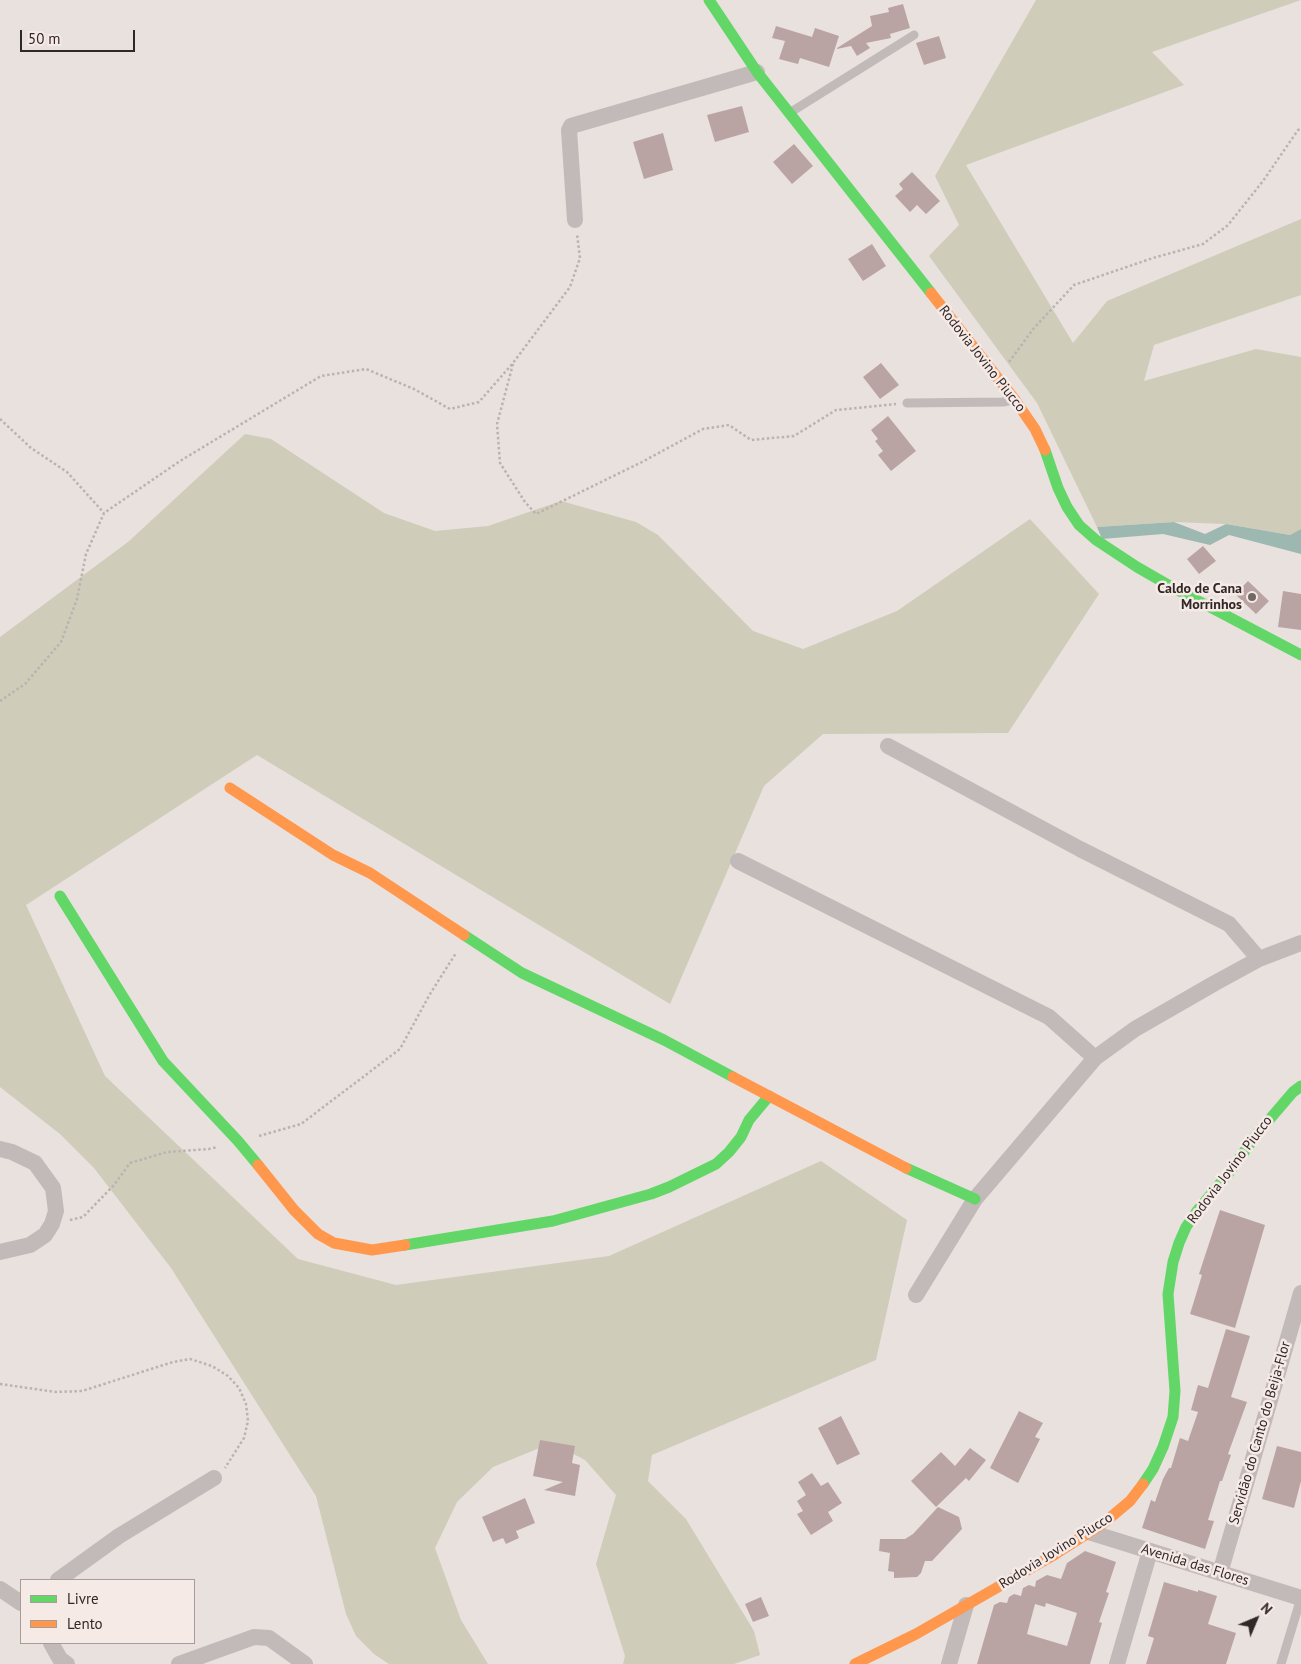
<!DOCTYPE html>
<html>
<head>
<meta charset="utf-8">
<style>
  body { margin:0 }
  #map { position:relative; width:1301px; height:1664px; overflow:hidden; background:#e9e1de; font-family:"PT Sans",sans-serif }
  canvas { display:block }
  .legend { position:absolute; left:20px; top:1579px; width:175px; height:65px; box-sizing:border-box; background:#f6eae6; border:1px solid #a89c9a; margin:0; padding:6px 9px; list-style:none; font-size:15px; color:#322727 }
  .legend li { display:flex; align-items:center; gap:10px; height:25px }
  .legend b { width:25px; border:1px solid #a89c9a }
  .north { position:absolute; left:1231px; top:1594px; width:50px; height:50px; -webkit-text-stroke:4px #f6eae6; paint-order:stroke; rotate:45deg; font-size:14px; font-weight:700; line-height:20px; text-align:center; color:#322727 }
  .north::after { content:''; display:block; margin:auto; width:18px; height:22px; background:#322727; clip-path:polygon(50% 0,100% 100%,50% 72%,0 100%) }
  .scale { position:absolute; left:20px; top:30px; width:115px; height:22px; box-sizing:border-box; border:2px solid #322727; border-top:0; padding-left:6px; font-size:15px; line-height:18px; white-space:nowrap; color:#322727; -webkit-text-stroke:4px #f6eae6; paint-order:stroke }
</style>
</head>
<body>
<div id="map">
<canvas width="1301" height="1664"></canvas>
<ul class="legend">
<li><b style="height:6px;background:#63d668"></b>Livre</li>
<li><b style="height:6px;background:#ff974d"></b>Lento</li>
</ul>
<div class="north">N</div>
<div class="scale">50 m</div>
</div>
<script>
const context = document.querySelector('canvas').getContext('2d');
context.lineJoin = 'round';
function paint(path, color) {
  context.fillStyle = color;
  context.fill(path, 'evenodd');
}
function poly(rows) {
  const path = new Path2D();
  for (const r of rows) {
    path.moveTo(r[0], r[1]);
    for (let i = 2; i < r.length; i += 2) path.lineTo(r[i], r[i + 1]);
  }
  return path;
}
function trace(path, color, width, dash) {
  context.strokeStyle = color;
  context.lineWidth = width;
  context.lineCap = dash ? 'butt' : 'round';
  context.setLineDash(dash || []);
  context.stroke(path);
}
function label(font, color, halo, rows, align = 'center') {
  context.font = font + ' "PT Sans",sans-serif';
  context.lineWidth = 5;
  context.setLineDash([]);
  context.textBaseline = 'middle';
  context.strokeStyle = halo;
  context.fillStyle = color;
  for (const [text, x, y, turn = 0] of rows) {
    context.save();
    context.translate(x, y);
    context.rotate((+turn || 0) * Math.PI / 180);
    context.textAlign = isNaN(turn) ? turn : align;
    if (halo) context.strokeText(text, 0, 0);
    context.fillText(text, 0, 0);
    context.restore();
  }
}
const green = poly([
  [1036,0,1301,0,1152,52,1184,85,966,165,1073,343,1107,301,1301,219,1301,295,1154,345,1144,381,1256,349,1301,357,1301,529,1290,535,1226,524,1174,522,1097,527,1037,403,929,256,959,225,935,176],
  [245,434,271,439,384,513,435,531,488,526,561,501,636,522,658,535,753,631,803,649,897,611,1030,519,1099,594,1008,733,823,734,764,786,670,1004,257,755,26,905,105,1076,298,1259,396,1285,609,1256,821,1161,907,1220,876,1360,652,1455,648,1481,686,1519,754,1631,760,1655,734,1664,623,1664,625,1656,596,1564,616,1495,585,1460,562,1448,537,1449,493,1467,457,1502,435,1548,461,1620,488,1664,389,1664,374,1654,356,1636,346,1614,316,1496,171,1268,94,1168,60,1134,0,1087,0,637,128,542]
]);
const water = poly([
  [1174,522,1205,534,1226,524,1290,535,1301,529,1301,554,1229,535,1210,545,1163,534,1102,539,1097,527]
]);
const building = poly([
  [903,4,910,28,890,34,891,38,866,43,870,48,857,56,851,46,837,49,837,48,872,26,870,16,889,12,888,8],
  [776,26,812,37,815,28,839,36,829,67,800,58,798,64,779,59,785,41,772,38],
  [939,36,946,58,924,65,916,43],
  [742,106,749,132,715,142,707,115],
  [663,133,673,170,644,179,633,142],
  [794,144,813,166,792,184,773,162],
  [912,172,940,201,926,214,917,205,910,212,895,196,903,189,899,184],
  [872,244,886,266,863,281,848,259],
  [881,363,899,385,880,399,863,377],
  [888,416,916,451,891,471,878,455,883,451,875,441,878,439,871,430],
  [1203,546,1216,561,1199,574,1187,559],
  [1248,581,1269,601,1256,614,1235,594],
  [1283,591,1301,594,1301,630,1278,627],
  [1220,1210,1265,1225,1235,1328,1190,1314,1202,1275,1199,1274],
  [1226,1329,1250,1336,1231,1397,1247,1402,1228,1454,1231,1455,1222,1481,1220,1481,1208,1520,1214,1521,1205,1549,1142,1528,1151,1500,1155,1502,1163,1479,1169,1468,1171,1468,1180,1438,1188,1441,1198,1412,1191,1410,1198,1385,1208,1388],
  [1019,1411,1043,1423,1035,1437,1040,1439,1018,1483,990,1468],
  [841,1416,860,1454,837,1465,818,1428],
  [540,1440,575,1446,572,1463,580,1465,575,1496,544,1490,563,1482,533,1476],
  [1277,1446,1301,1452,1301,1481,1294,1508,1262,1499],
  [970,1448,986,1460,969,1481,966,1478,936,1507,911,1481,941,1452,955,1466],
  [812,1473,821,1486,828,1482,842,1503,828,1512,833,1521,811,1535,797,1514,803,1511,797,1501,806,1495,798,1482],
  [525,1498,535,1523,516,1531,519,1538,506,1544,503,1538,493,1542,482,1517],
  [938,1507,959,1517,962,1529,932,1561,925,1561,921,1573,917,1577,894,1578,894,1572,888,1571,890,1553,879,1551,880,1539,905,1539,913,1534],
  [1085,1551,1116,1562,1106,1592,1109,1593,1099,1622,1102,1623,1090,1664,977,1664,994,1605,1000,1602,1007,1603,1009,1597,1014,1594,1021,1596,1023,1588,1029,1585,1035,1587,1036,1581,1047,1575,1061,1579,1067,1563],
  [1046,1603,1077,1613,1067,1646,1027,1634,1035,1604,1045,1607],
  [1164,1582,1198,1592,1198,1590,1217,1596,1208,1624,1236,1633,1226,1664,1146,1664,1154,1638,1148,1636],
  [761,1597,769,1616,753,1622,745,1604]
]);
const path = poly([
  [1009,362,1034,328,1074,285,1153,258,1203,244,1228,225,1263,181,1298,130,1301,129],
  [513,364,497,424,500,463,525,502,536,514,642,462,703,429,729,425,751,440,794,436,836,410,896,404],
  [0,419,31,448,67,472,104,513],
  [0,701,25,684,61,642,77,599,86,554,104,513,180,461,321,376,366,369,414,389,450,409,479,402,513,363,570,287,580,258,577,234],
  [259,1136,301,1124,400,1049,430,994,456,953],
  [70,1220,83,1217,114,1185,130,1163,167,1152,209,1149,218,1147],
  [0,1384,56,1392,82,1391,173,1362,190,1359,212,1366,228,1376,239,1388,246,1404,248,1421,244,1438,225,1468]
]);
const lane = poly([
  [791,112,914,35],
  [907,403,1003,402,1012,400],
  [1281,1664,1301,1598]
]);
const street = poly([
  [575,220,569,130,571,126,757,72],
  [888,746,1080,849,1229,924,1259,959],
  [738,861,1049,1017,1095,1058],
  [0,1149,12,1152,35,1163,53,1188,56,1211,52,1224,45,1235,30,1245,0,1252],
  [916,1295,975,1199,1095,1058,1135,1029,1215,983,1259,959,1301,943],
  [1089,1532,1301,1598],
  [1220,1573,1301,1293],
  [58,1580,119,1536,214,1478],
  [0,1589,21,1603],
  [51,1643,60,1659,67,1664],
  [179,1664,254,1637,269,1638,305,1664],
  [949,1664,966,1605],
  [1117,1664,1150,1551]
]);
const fast = poly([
  [709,0,757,72,931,293],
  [1045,450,1058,488,1067,507,1079,525,1096,540,1137,567,1170,586,1301,655],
  [60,896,163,1061,238,1141,258,1165],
  [464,935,522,973,664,1040,733,1077],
  [906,1168,975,1199],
  [405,1245,553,1221,651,1194,669,1187,716,1164,729,1152,741,1137,749,1120,769,1096],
  [1143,1484,1153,1469,1163,1447,1173,1417,1175,1391,1168,1294,1173,1262,1179,1243,1186,1227,1197,1211,1228,1174,1257,1134,1293,1092,1301,1086]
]);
const slow = poly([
  [931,293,1015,400,1035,429,1045,450],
  [230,788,333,855,370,873,464,935],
  [733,1077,906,1168],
  [258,1165,294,1210,318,1234,334,1243,372,1250,405,1245],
  [855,1664,916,1634,1052,1556,1105,1522,1130,1501,1143,1484]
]);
const markers = [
  [1252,597,5,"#726867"]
];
const streetNames = [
  ["Rodovia Jovino Piucco",982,359,52],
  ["Rodovia Jovino Piucco",1230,1170,-53],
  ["Servidão do Canto do Beija-Flor",1260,1433,-74],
  ["Rodovia Jovino Piucco",1056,1551,-32],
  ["Avenida das Flores",1195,1565,17]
];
const poiNames = [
  ["Caldo de Cana",1242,589],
  ["Morrinhos",1242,605]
];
paint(green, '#cfccba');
paint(water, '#9db8b0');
paint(building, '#baa4a3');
trace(path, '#bbb2b1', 2.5, [2.5, 2.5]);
trace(lane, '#c2bab8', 9);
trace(street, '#c2bab8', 16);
trace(fast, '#63d668', 11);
trace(slow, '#ff974d', 11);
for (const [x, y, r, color] of markers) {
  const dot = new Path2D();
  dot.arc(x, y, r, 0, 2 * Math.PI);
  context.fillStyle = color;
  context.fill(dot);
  trace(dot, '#f6eae6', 2);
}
label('14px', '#322727', '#f6eae6', streetNames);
label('bold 14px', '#322727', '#f6eae6', poiNames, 'right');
</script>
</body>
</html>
